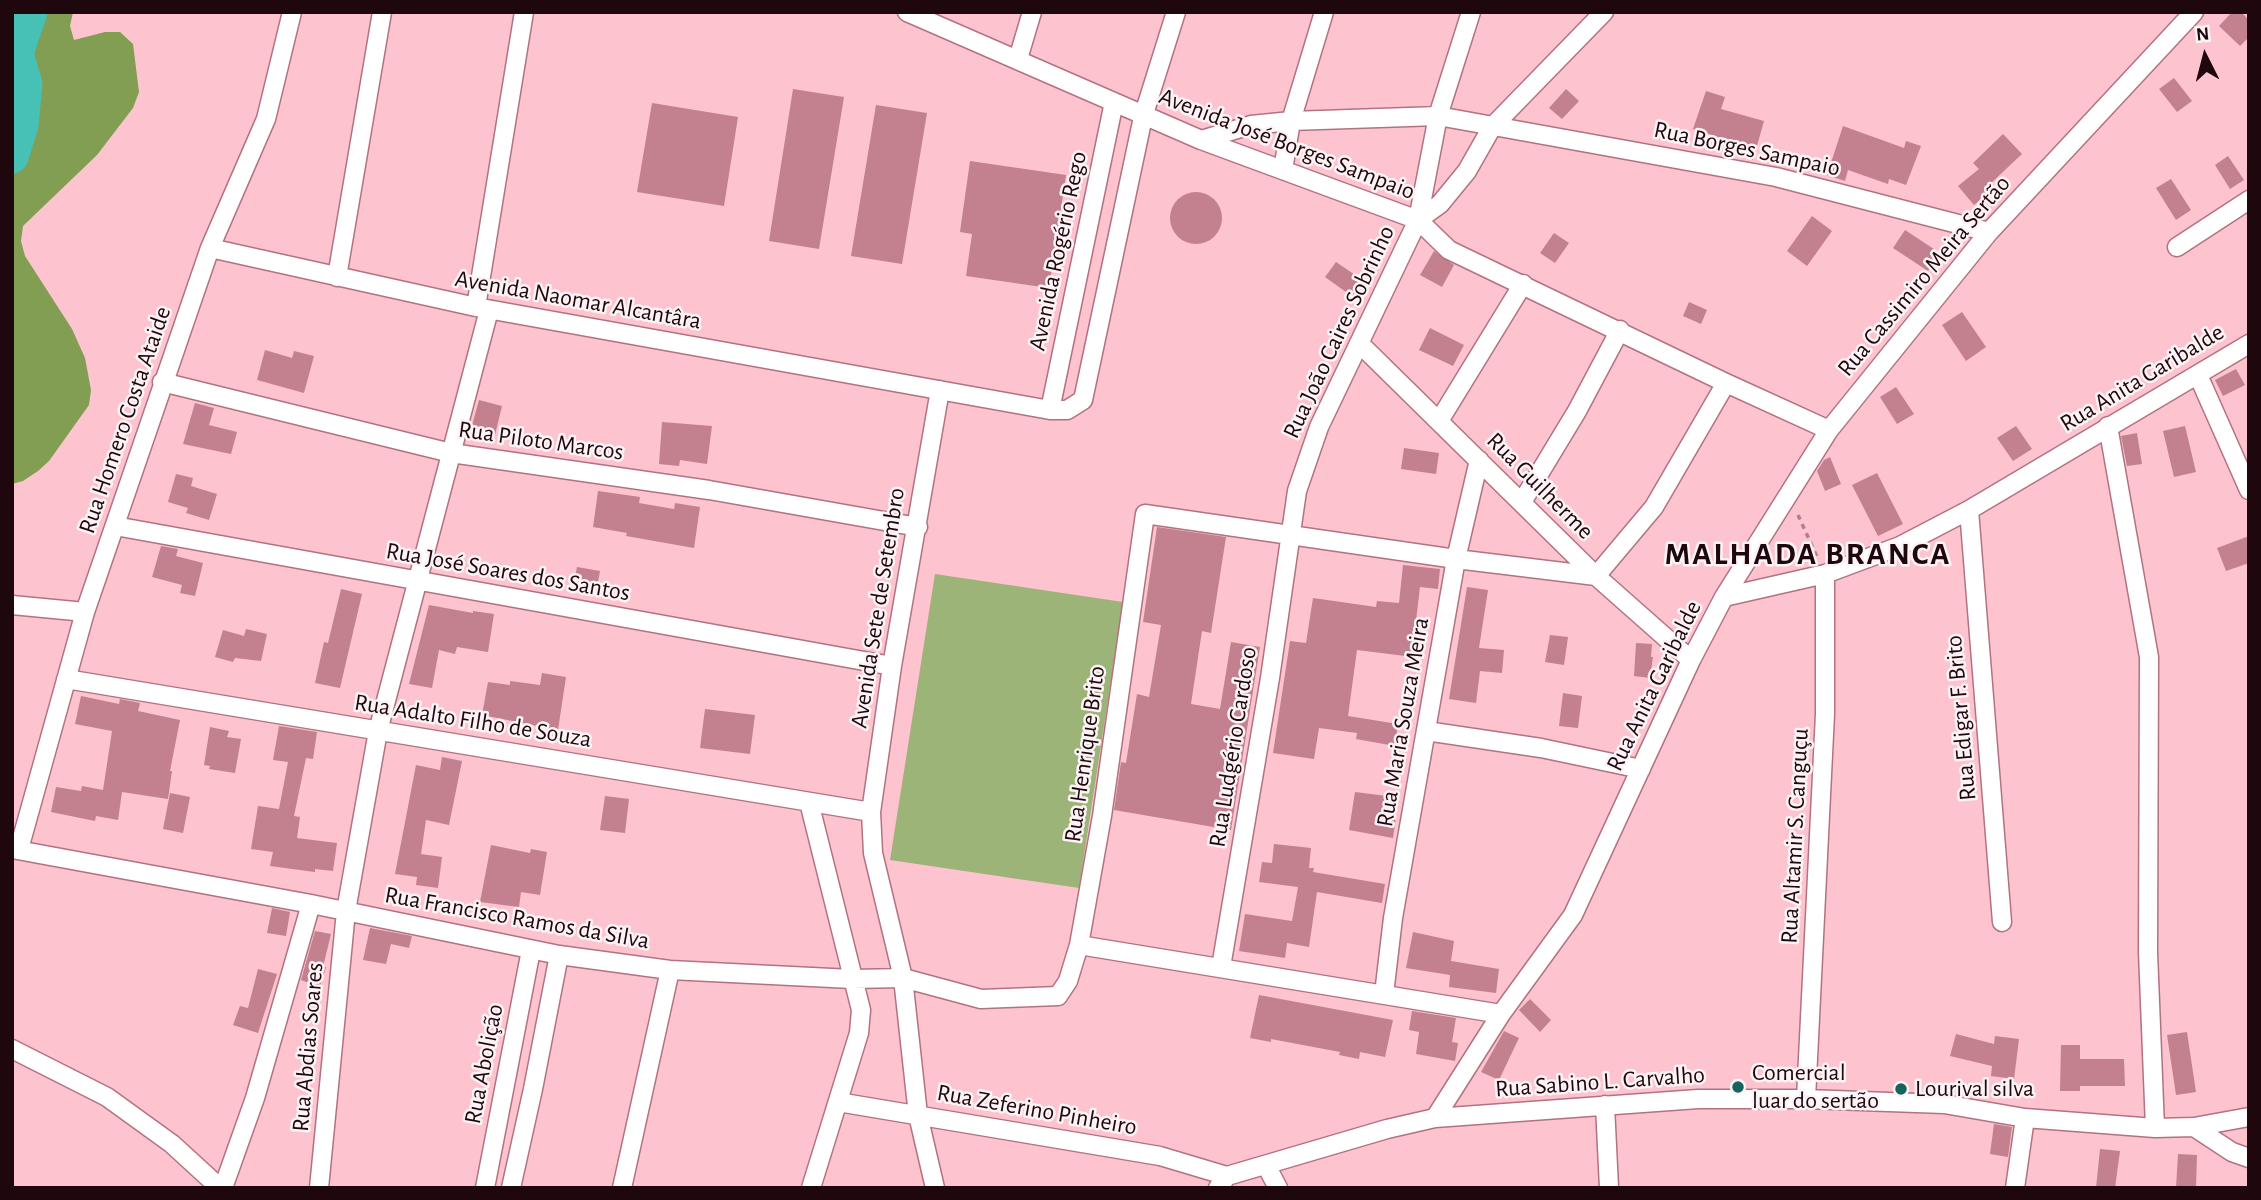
<!DOCTYPE html>
<html>
<head>
<meta charset="utf-8">
<style>
  body { margin:0 }
  #map { position:relative; width:2261px; height:1200px; overflow:hidden; background:#fdc3ce; font-family:"Alegreya Sans",sans-serif }
  canvas { display:block }
  .frame { position:absolute; inset:0; border:14px solid #1e070d; pointer-events:none }
  .north { position:absolute; left:2170px; top:21px; width:70px; height:70px; -webkit-text-stroke:5px #fbf3f5; paint-order:stroke; rotate:354deg; font-size:19px; font-weight:700; line-height:28px; text-align:center; color:#1e070d }
  .north::after { content:''; display:block; margin:auto; width:24px; height:32px; background:#1e070d; clip-path:polygon(50% 0,100% 100%,50% 72%,0 100%) }
</style>
</head>
<body>
<div id="map">
<canvas width="2261" height="1200"></canvas>
<div class="frame"></div>
<div class="north">N</div>
</div>
<script>
const context = document.querySelector('canvas').getContext('2d');
context.lineJoin = 'round';
function paint(path, color) {
  context.fillStyle = color;
  context.fill(path, 'evenodd');
}
function poly(rows) {
  const path = new Path2D();
  for (const r of rows) {
    if (r.length === 3) {
      path.moveTo(r[0] + r[2], r[1]);
      path.arc(r[0], r[1], r[2], 0, 2 * Math.PI);
      continue;
    }
    path.moveTo(r[0], r[1]);
    for (let i = 2; i < r.length; i += 2) path.lineTo(r[i], r[i + 1]);
  }
  return path;
}
function trace(path, color, width, dash) {
  context.strokeStyle = color;
  context.lineWidth = width;
  context.lineCap = dash ? 'butt' : 'round';
  context.setLineDash(dash || []);
  context.stroke(path);
}
function label(font, color, halo, rows, align = 'center') {
  context.font = font + ' "Alegreya Sans",sans-serif';
  context.lineWidth = 5;
  context.setLineDash([]);
  context.textBaseline = 'middle';
  context.strokeStyle = halo;
  context.fillStyle = color;
  for (const [text, x, y, turn = 0] of rows) {
    context.save();
    context.translate(x, y);
    context.rotate((+turn || 0) * Math.PI / 180);
    context.textAlign = isNaN(turn) ? turn : align;
    if (halo) context.strokeText(text, 0, 0);
    context.fillText(text, 0, 0);
    context.restore();
  }
}
const green = poly([
  [935,574,1123,602,1079,888,890,860]
]);
const forest = poly([
  [16,12,73,12,70,26,74,40,105,32,120,32,133,44,139,92,133,108,97,155,23,226,21,241,25,256,72,329,85,358,91,390,89,405,49,461,38,471,23,481,12,484,12,25]
]);
const river = poly([
  [12,157,22,125,26,84,17,53,31,12]
]);
const building = poly([
  [2232,12,2241,12,2249,20,2249,37,2240,46,2219,26],
  [2174,78,2192,101,2177,112,2159,89],
  [793,89,844,97,819,249,769,241],
  [1566,89,1579,101,1562,119,1549,108],
  [1706,91,1725,97,1721,109,1764,121,1753,160,1731,154,1734,142,1693,129],
  [652,103,738,117,724,206,637,192],
  [876,105,927,113,902,264,851,256],
  [1843,126,1904,148,1906,141,1921,146,1906,185,1889,179,1888,184,1848,170,1845,181,1827,175],
  [2003,134,2022,154,1988,186,1992,191,1974,205,1958,186,1979,169,1973,163],
  [2228,156,2244,180,2230,189,2215,165],
  [970,161,1066,175,1049,288,966,276,972,234,960,232],
  [2171,179,2191,210,2176,220,2156,188],
  [1196,218,26],
  [1812,216,1832,231,1807,266,1787,251],
  [1905,230,1940,253,1928,271,1893,248],
  [1554,233,1569,243,1555,263,1540,253],
  [1434,251,1454,265,1442,287,1420,275],
  [1336,262,1364,281,1353,297,1325,277],
  [1689,302,1707,310,1701,324,1683,316],
  [1962,312,1986,347,1966,361,1942,325],
  [1430,328,1464,345,1453,366,1419,350],
  [265,350,292,358,294,351,314,356,304,393,257,380],
  [2236,369,2245,385,2223,396,2215,380],
  [1896,387,1914,414,1897,424,1880,397],
  [479,400,502,406,495,435,471,429],
  [195,403,214,408,209,425,237,432,231,454,183,444],
  [662,422,712,426,707,464,680,460,679,466,659,464],
  [2016,426,2032,449,2013,461,1997,438],
  [2185,426,2196,472,2174,477,2163,431],
  [2137,433,2142,464,2127,466,2121,436],
  [1404,448,1439,453,1436,474,1401,469],
  [1830,457,1841,484,1825,491,1817,471,1824,460],
  [1877,473,1903,524,1878,536,1852,485],
  [176,474,193,478,191,486,217,494,209,520,186,513,188,508,168,502],
  [598,491,640,497,639,503,674,509,675,503,700,507,694,548,626,536,627,533,593,527],
  [1157,527,1226,537,1211,633,1202,631,1191,704,1220,709,1231,642,1260,647,1231,830,1114,810,1121,762,1126,763,1137,694,1149,697,1161,625,1143,622],
  [2249,536,2249,563,2226,571,2217,548],
  [161,546,178,549,176,556,203,563,195,596,180,593,182,585,152,577],
  [1403,565,1440,569,1438,589,1420,587,1414,638,1424,639,1421,658,1357,650,1348,716,1398,724,1395,746,1356,739,1357,733,1319,728,1314,759,1273,753,1290,641,1306,643,1313,598,1376,607,1377,601,1399,603],
  [577,567,600,571,596,593,573,588],
  [1467,587,1488,590,1479,648,1504,650,1502,673,1480,671,1476,703,1449,699],
  [341,589,362,594,340,688,315,683,324,642,328,643],
  [429,605,473,613,473,611,494,614,488,652,457,647,455,654,439,650,432,688,409,684],
  [246,629,267,634,261,661,235,658,233,662,215,657,223,630,244,636],
  [1550,635,1568,637,1564,665,1545,662],
  [1636,643,1652,644,1651,657,1653,657,1650,678,1634,676],
  [542,673,566,677,558,730,482,715,488,682,510,685,510,681,540,685],
  [1563,693,1582,696,1578,728,1559,726],
  [81,696,119,704,120,699,140,703,138,711,180,720,170,771,172,771,168,799,122,792,118,820,96,816,95,821,51,812,56,787,81,791,82,786,103,790,112,731,75,724],
  [705,709,755,715,750,754,700,748],
  [279,726,317,732,313,759,306,758,294,816,300,817,297,838,337,843,333,871,315,869,315,872,270,866,273,852,251,849,258,806,279,809,288,762,273,760],
  [210,727,229,731,227,737,241,739,235,773,209,769,210,766,204,765],
  [442,757,462,761,449,825,426,820,421,854,442,857,438,888,416,885,417,877,395,874,416,765,440,770],
  [1355,792,1387,796,1385,815,1396,816,1393,838,1349,830],
  [170,793,190,797,183,833,163,829],
  [605,796,629,799,625,833,600,830],
  [1274,844,1311,848,1309,868,1314,868,1313,872,1385,884,1382,903,1317,892,1309,947,1287,943,1285,958,1239,951,1245,914,1292,921,1298,887,1259,882,1262,862,1272,863],
  [491,845,530,853,531,849,547,852,540,895,521,892,519,907,480,902],
  [272,908,290,912,286,936,267,933],
  [370,928,412,936,409,948,391,944,386,964,363,960],
  [315,931,331,934,323,967,326,967,320,987,301,980],
  [1413,932,1454,941,1451,961,1499,969,1496,993,1449,987,1450,975,1406,968],
  [258,969,277,974,258,1033,233,1025,240,1006,248,1008],
  [1259,995,1393,1020,1385,1057,1360,1052,1359,1059,1339,1055,1340,1052,1271,1039,1271,1042,1250,1038],
  [1530,999,1551,1020,1540,1032,1519,1010],
  [1412,1011,1456,1018,1452,1042,1458,1043,1455,1061,1416,1054,1419,1032,1409,1030],
  [1504,1031,1519,1038,1499,1080,1481,1072],
  [2187,1032,2196,1092,2176,1095,2167,1035],
  [1956,1034,1994,1044,1995,1036,2019,1039,2014,1079,1991,1076,1992,1066,1950,1056],
  [2061,1045,2080,1045,2080,1059,2124,1059,2125,1086,2080,1086,2080,1091,2060,1091],
  [1994,1124,2012,1127,2008,1157,1990,1154],
  [2100,1149,2120,1151,2115,1188,2096,1188],
  [2178,1154,2197,1155,2196,1188,2176,1188]
]);
const path = poly([
  [1798,515,1818,559]
]);
const minor = poly([
  [907,12,1201,140,1418,220,1449,250,1726,383,1829,430],
  [1018,59,1032,12],
  [1201,140,1251,125,1291,121,1438,116,1776,177,1989,232],
  [1283,170,1291,121,1324,12],
  [1418,220,1438,116,1471,12],
  [2177,247,2249,200],
  [210,248,476,307,1050,410,1067,410,1083,400,1143,117,1176,12],
  [337,277,382,12],
  [476,307,524,12],
  [1359,343,1596,576,1691,660],
  [2198,375,2249,490],
  [162,382,451,453,709,490,918,527],
  [1050,410,1114,102],
  [1439,421,1523,284],
  [2108,426,2149,657,2148,952,2155,1128],
  [1522,502,1577,411,1620,330],
  [1969,510,2002,922],
  [115,526,892,666],
  [1724,597,1829,430,1989,232,2194,12],
  [12,605,85,612],
  [66,679,871,812],
  [1426,731,1541,748,1641,769],
  [809,802,861,1010,859,1033,811,1188],
  [12,849,311,904,559,955,670,970,852,979,903,978,981,999,1058,996,1068,981,1079,945,1102,816,1145,514,1456,559,1596,576,1654,507,1726,383],
  [19,849,85,612,210,248,266,119,292,12],
  [1079,945,1501,1014],
  [1221,967,1270,678,1297,491,1319,427,1418,220,1440,204,1467,171,1492,127,1604,12],
  [1384,994,1393,918,1456,559,1479,460],
  [12,1049,107,1097,172,1144,220,1188],
  [1806,1099,1825,714,1825,574],
  [838,1102,1160,1156,1227,1176],
  [1605,1105,1609,1188],
  [1435,1118,1501,1014,1573,915,1691,660,1724,597,1825,574,1900,546,1969,510,2249,344],
  [2194,1127,2232,1152,2249,1158],
  [1266,1165,1278,1188],
  [223,1188,255,1098,311,904],
  [319,1188,346,911,378,731,489,310],
  [485,1188,531,950],
  [511,1188,533,1089,559,955],
  [622,1188,670,970],
  [935,1188,918,1115,903,978,873,853,871,812,892,666,940,390],
  [1218,1188,1227,1176,1387,1129,1435,1118,1698,1099,1806,1099,1944,1104,2025,1118,2155,1128,2194,1127,2249,1117],
  [2015,1188,2025,1118]
]);
const markers = [
  [1738,1087,7,"#17635d"],
  [1901,1089,7,"#17635d"]
];
const streetNames = [
  ["Avenida José Borges Sampaio",1287,144,21],
  ["Rua Borges Sampaio",1747,149,12],
  ["Avenida Rogério Rego",1058,251,-78],
  ["Rua Cassimiro Meira Sertão",1924,276,-50],
  ["Avenida Naomar Alcantâra",578,300,10],
  ["Rua João Caires Sobrinho",1339,332,-65],
  ["Rua Anita Garibalde",2142,378,-31],
  ["Rua Homero Costa Ataide",125,420,-71],
  ["Rua Piloto Marcos",541,441,8],
  ["Rua Guilherme",1540,486,45],
  ["Rua José Soares dos Santos",508,572,10],
  ["Avenida Sete de Setembro",878,608,-81],
  ["Rua Anita Garibalde",1654,686,-64],
  ["Rua Edigar F. Brito",1961,718,-95],
  ["Rua Adalto Filho de Souza",473,721,9],
  ["Rua Maria Souza Meira",1403,722,-80],
  ["Rua Ludgério Cardoso",1233,747,-81],
  ["Rua Henrique Brito",1085,754,-82],
  ["Rua Altamir S. Canguçu",1795,836,-87],
  ["Rua Francisco Ramos da Silva",517,918,10],
  ["Rua Abdias Soares",308,1047,-85],
  ["Rua Abolição",484,1064,-79],
  ["Rua Sabino L. Carvalho",1600,1082,-4],
  ["Rua Zeferino Pinheiro",1037,1110,10]
];
const poiNames = [
  ["Comercial",1752,1073],
  ["luar do sertão",1752,1101],
  ["Lourival silva",1915,1089]
];
const districtNames = [
  ["MALHADA BRANCA",1808,554]
];
paint(green, '#9cb477');
paint(forest, '#819e52');
trace(river, '#47c0b5', 33);
paint(building, '#c3808e');
trace(minor, '#b37280', 21);
trace(path, '#af818a', 3.5, [5, 5]);
trace(minor, '#fff', 18);
for (const [x, y, r, color] of markers) {
  const dot = new Path2D();
  dot.arc(x, y, r, 0, 2 * Math.PI);
  context.fillStyle = color;
  context.fill(dot);
  trace(dot, '#fbf3f5', 2.5);
}
label('24px', '#1e070d', '#fbf3f5', streetNames);
label('24px', '#1e070d', '#fbf3f5', poiNames, 'left');
context.letterSpacing = '2px';
label('bold 32px', '#1e070d', '#fbf3f5', districtNames);
context.letterSpacing = '0px';
</script>
</body>
</html>
